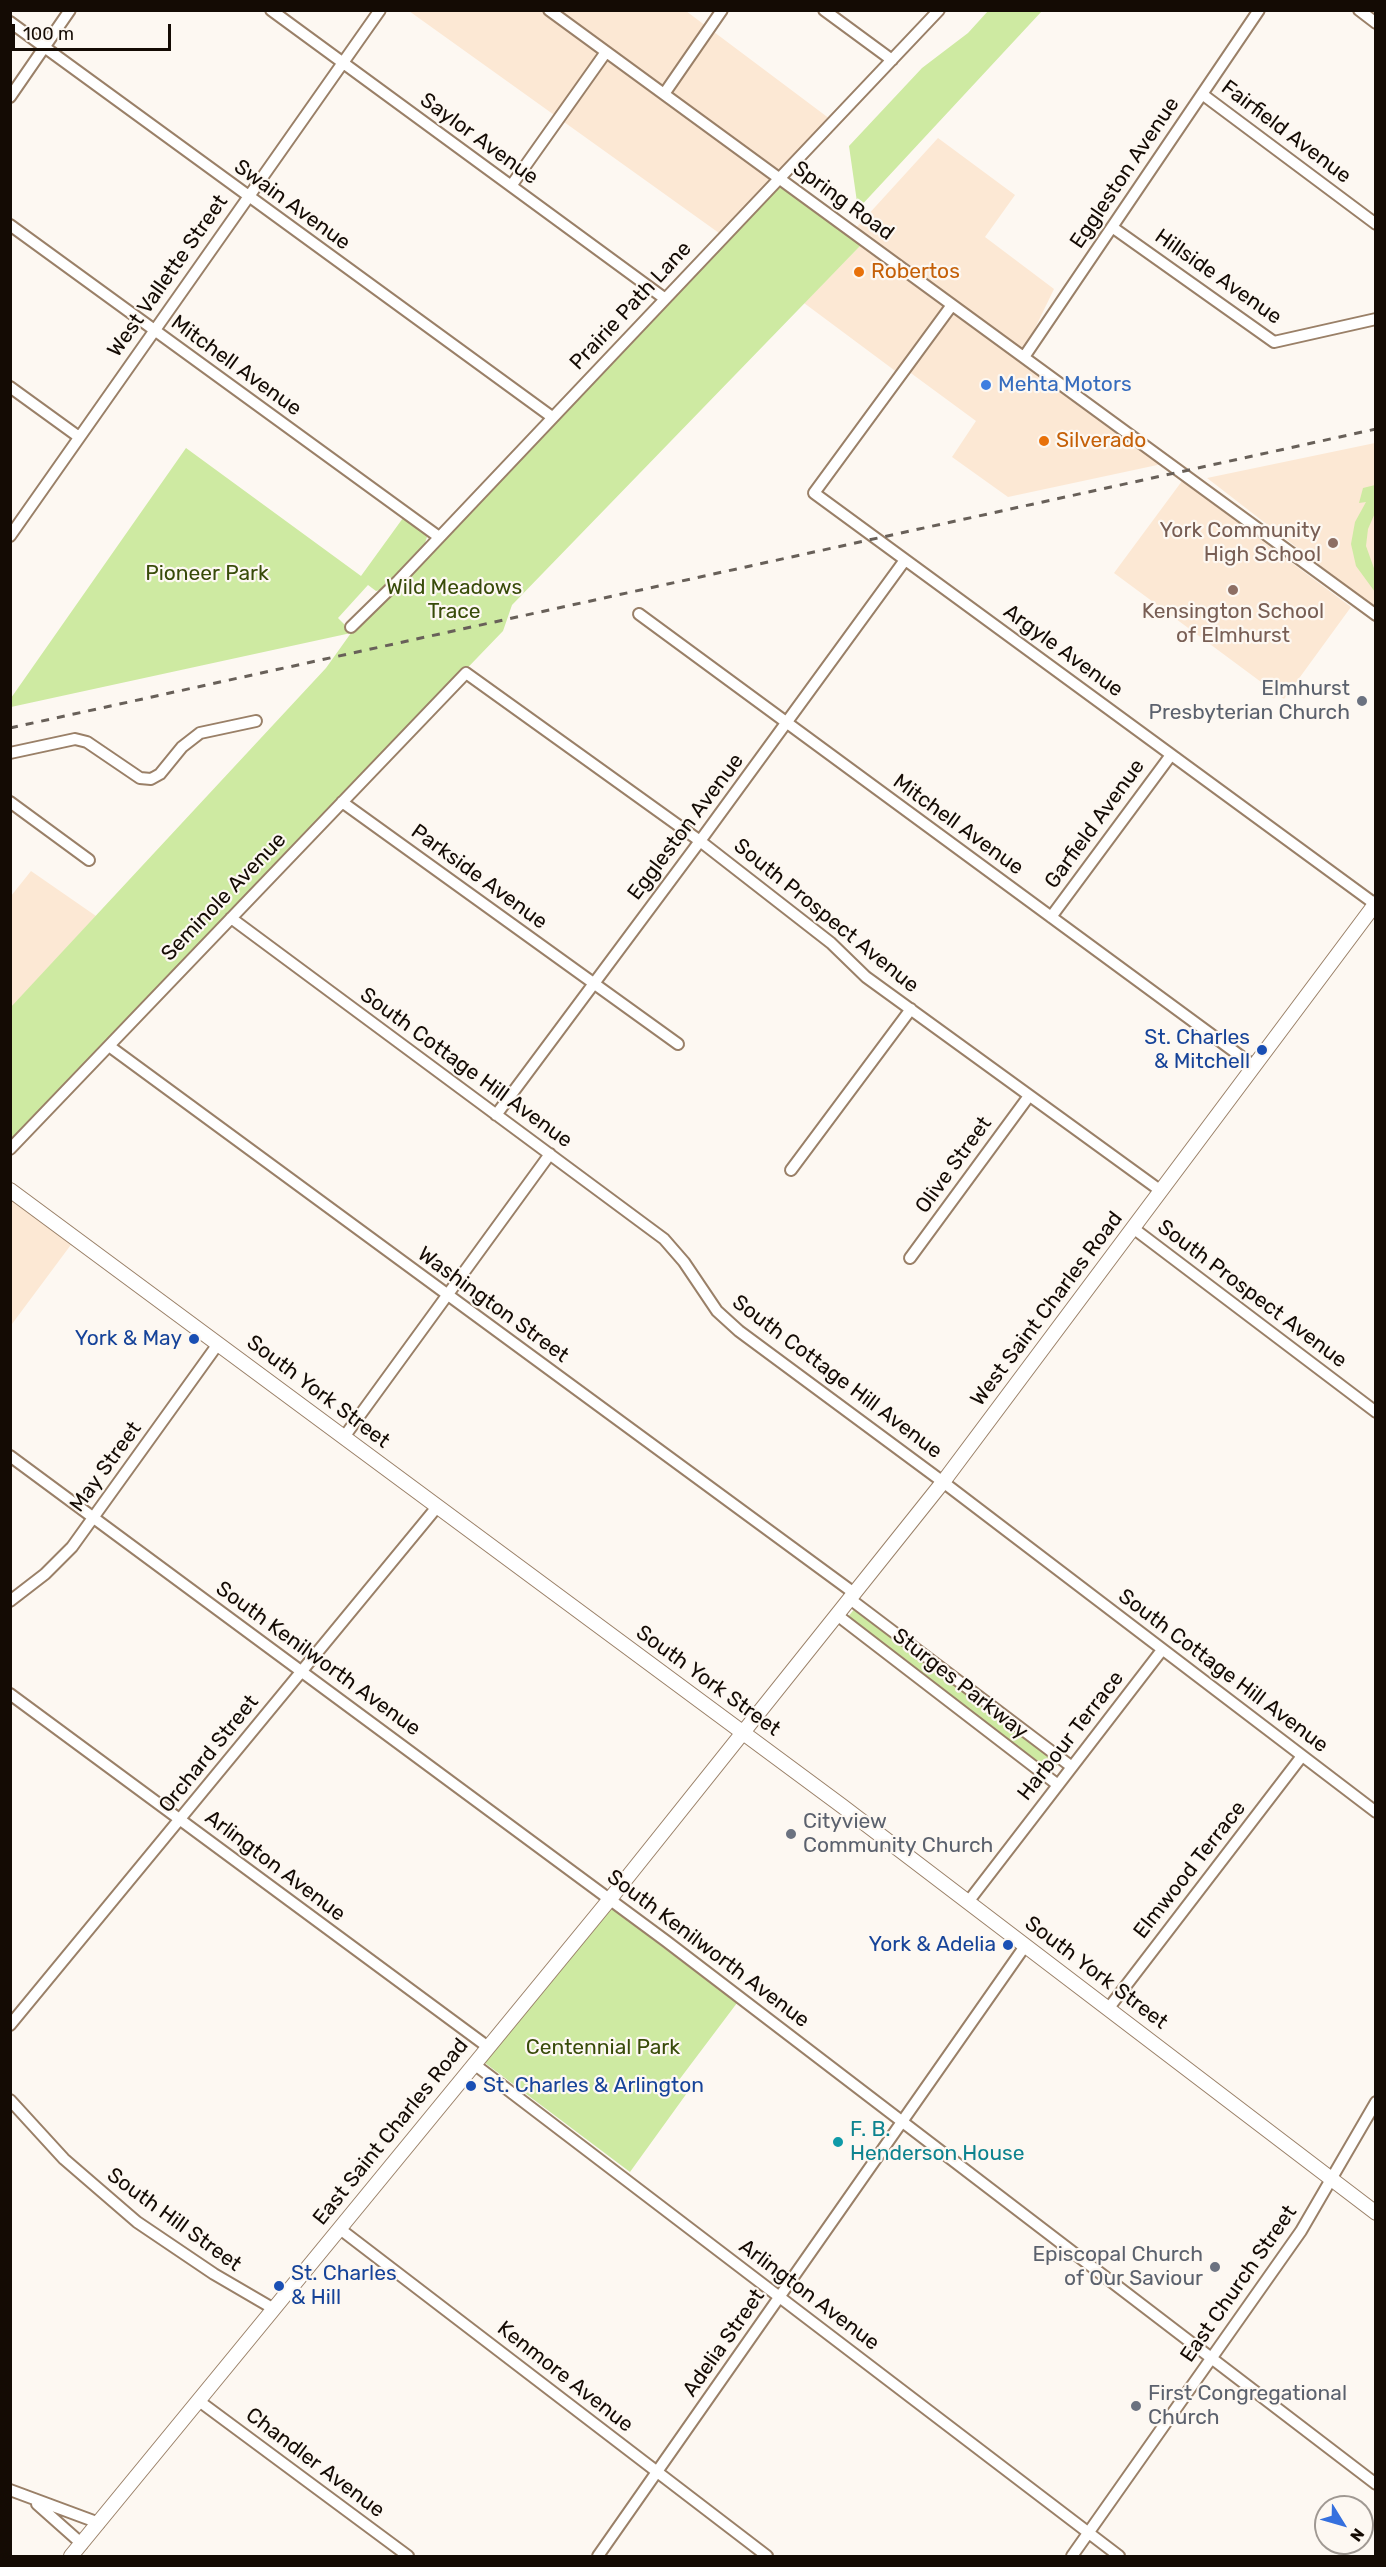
<!DOCTYPE html>
<html>
<head>
<meta charset="utf-8">
<style>
  body { margin:0 }
  #map { position:relative; width:1386px; height:2567px; overflow:hidden; background:#fdf8f2; font-family:Rubik,sans-serif }
  canvas { display:block }
  .frame { position:absolute; inset:0; border:12px solid #140b04; pointer-events:none }
  .north { position:absolute; left:1314px; top:2495px; width:60px; height:60px; box-sizing:border-box; background:#fdf8f2; border:2px solid #a09993; border-radius:50%; rotate:127deg; font-size:16px; font-weight:700; line-height:24px; text-align:center; color:#140b04 }
  .north::after { content:''; display:block; margin:auto; width:21px; height:27px; background:#3570de; clip-path:polygon(50% 0,100% 100%,50% 72%,0 100%) }
  .scale { position:absolute; left:12px; top:24px; width:159px; height:27px; box-sizing:border-box; border:3px solid #140b04; border-top:0; padding-left:8px; font-size:18px; line-height:21px; white-space:nowrap; color:#140b04; -webkit-text-stroke:4px #fdf8f2; paint-order:stroke }
</style>
</head>
<body>
<div id="map">
<canvas width="1386" height="2567"></canvas>
<div class="frame"></div>
<div class="north">N</div>
<div class="scale">100 m</div>
</div>
<script>
const context = document.querySelector('canvas').getContext('2d');
context.lineJoin = 'round';
function paint(path, color) {
  context.fillStyle = color;
  context.fill(path, 'evenodd');
}
function poly(rows) {
  const path = new Path2D();
  for (const r of rows) {
    path.moveTo(r[0], r[1]);
    for (let i = 2; i < r.length; i += 2) path.lineTo(r[i], r[i + 1]);
  }
  return path;
}
function trace(path, color, width, dash) {
  context.strokeStyle = color;
  context.lineWidth = width;
  context.lineCap = dash ? 'butt' : 'round';
  context.setLineDash(dash || []);
  context.stroke(path);
}
function label(font, color, halo, rows, align = 'center') {
  context.font = font + ' Rubik,sans-serif';
  context.lineWidth = 4.5;
  context.setLineDash([]);
  context.textBaseline = 'middle';
  context.strokeStyle = halo;
  context.fillStyle = color;
  for (const [text, x, y, turn = 0] of rows) {
    context.save();
    context.translate(x, y);
    context.rotate((+turn || 0) * Math.PI / 180);
    context.textAlign = isNaN(turn) ? turn : align;
    if (halo) context.strokeText(text, 0, 0);
    context.fillText(text, 0, 0);
    context.restore();
  }
}
const built = poly([
  [409,11,686,11,830,119,719,233],
  [938,138,1015,195,985,237,1054,289,1024,351,855,229],
  [861,245,945,308,898,373,804,303],
  [951,312,1162,464,1008,497,952,457,976,421,908,371],
  [1375,443,1375,608,1207,478],
  [1182,481,1351,607,1284,699,1114,573],
  [31,871,96,916,11,1008,11,896],
  [10,1199,73,1242,12,1324,10,1324]
]);
const green = poly([
  [988,11,1042,11,858,209,849,146,922,68,968,33],
  [771,178,861,245,512,605,503,631,11,1142,10,1008,326,668,351,633,11,707,11,698,186,448,361,576,403,518,425,534,427,537,424,546,384,589,376,591,368,585,338,618,352,632,438,533],
  [1375,485,1375,513,1368,529,1366,546,1375,571,1375,592,1356,566,1351,544,1355,522,1366,502,1359,503,1363,488],
  [856,1607,1059,1763,1050,1774,847,1618],
  [611,1908,737,2003,676,2084,687,2093,630,2172,485,2063]
]);
const minor = poly([
  [271,10,664,298],
  [549,10,1376,615],
  [824,10,892,60],
  [1359,10,1376,23],
  [10,22,552,417],
  [664,94,722,10],
  [1202,94,1376,224],
  [10,97,70,10],
  [511,186,606,52],
  [10,225,439,537],
  [1112,227,1274,342,1376,319],
  [952,305,814,493,1375,904],
  [1024,357,1259,10],
  [10,387,79,437],
  [10,536,380,10],
  [639,614,1254,1066],
  [351,627,398,581,939,10],
  [10,753,75,739,87,742,140,778,151,779,160,774,182,747,200,733,256,721],
  [10,802,89,860],
  [342,802,678,1044],
  [1051,917,1171,755],
  [231,918,664,1239,684,1262,717,1311,739,1331,943,1482,1376,1812],
  [109,1046,854,1593],
  [496,1115,700,841,905,560],
  [10,1149,466,673,700,841,831,943,866,977,1161,1191],
  [791,1170,911,1009],
  [1133,1228,1376,1412],
  [910,1258,1029,1096],
  [344,1437,550,1154],
  [10,1456,666,1941,1376,2484],
  [850,1599,1072,1767],
  [10,1601,45,1574,72,1547,218,1344],
  [837,1615,1058,1785],
  [10,1694,488,2047],
  [968,1902,1162,1650],
  [1108,2009,1302,1756],
  [10,2025,437,1507],
  [474,2064,1119,2556],
  [10,2100,64,2159,137,2222,214,2274,274,2309],
  [340,2229,767,2556],
  [199,2401,408,2556],
  [10,2490,99,2523],
  [37,2504,82,2544],
  [598,2556,1025,1946],
  [1072,2556,1301,2231,1376,2102]
]);
const major = poly([
  [10,1190,842,1806,1376,2213],
  [71,2556,610,1899,943,1482,1376,903]
]);
const rail = poly([
  [10,728,1376,429]
]);
const markers = [
  [859,272,6,"#e8710a"],
  [986,385,6,"#3f7fe0"],
  [1044,441,6,"#e8710a"],
  [1333,543,6,"#8d6e63"],
  [1233,590,6,"#8d6e63"],
  [1362,701,6,"#6b7280"],
  [1262,1050,6,"#1a4fb4"],
  [194,1339,6,"#1a4fb4"],
  [791,1834,6,"#6b7280"],
  [1008,1945,6,"#1a4fb4"],
  [471,2086,6,"#1a4fb4"],
  [838,2142,6,"#0f9aa8"],
  [1215,2267,6,"#6b7280"],
  [279,2286,6,"#1a4fb4"],
  [1136,2406,6,"#6b7280"]
];
const streetNames = [
  ["Fairfield Avenue",1286,132,37],
  ["Saylor Avenue",479,139,36],
  ["Eggleston Avenue",1125,173,-56],
  ["Spring Road",843,201,36],
  ["Swain Avenue",292,205,36],
  ["West Vallette Street",168,276,-55],
  ["Hillside Avenue",1218,277,35],
  ["Prairie Path Lane",631,306,-47],
  ["Mitchell Avenue",236,366,36],
  ["Argyle Avenue",1063,651,36],
  ["Garfield Avenue",1095,824,-54],
  ["Mitchell Avenue",958,825,36],
  ["Eggleston Avenue",686,827,-53],
  ["Parkside Avenue",479,877,36],
  ["Seminole Avenue",224,897,-46],
  ["South Prospect Avenue",826,916,39],
  ["South Cottage Hill Avenue",466,1068,36],
  ["Olive Street",954,1165,-54],
  ["South Prospect Avenue",1252,1294,37],
  ["Washington Street",493,1305,36],
  ["West Saint Charles Road",1047,1309,-53],
  ["South Cottage Hill Avenue",837,1377,37],
  ["South York Street",318,1392,37],
  ["May Street",106,1467,-54],
  ["South Kenilworth Avenue",318,1659,36],
  ["South Cottage Hill Avenue",1223,1671,37],
  ["South York Street",708,1681,36],
  ["Sturges Parkway",960,1684,38],
  ["Harbour Terrace",1071,1736,-52],
  ["Orchard Street",209,1754,-51],
  ["Arlington Avenue",275,1866,37],
  ["Elmwood Terrace",1190,1870,-52],
  ["South Kenilworth Avenue",708,1949,37],
  ["South York Street",1096,1973,37],
  ["East Saint Charles Road",391,2132,-51],
  ["South Hill Street",174,2220,36],
  ["East Church Street",1239,2284,-55],
  ["Arlington Avenue",809,2295,37],
  ["Adelia Street",724,2343,-55],
  ["Kenmore Avenue",565,2377,38],
  ["Chandler Avenue",315,2463,37]
];
const foodNames = [
  ["Robertos",871,272],
  ["Silverado",1056,441]
];
const shopNames = [
  ["Mehta Motors",998,385]
];
const educationNames = [
  ["York Community",1321,531],
  ["High School",1321,555],
  ["Kensington School",1233,612,"center"],
  ["of Elmhurst",1233,636,"center"]
];
const parkNames = [
  ["Pioneer Park",207,574],
  ["Wild Meadows",454,588],
  ["Trace",454,612],
  ["Centennial Park",603,2048]
];
const worshipNames = [
  ["Elmhurst",1350,689],
  ["Presbyterian Church",1350,713],
  ["Cityview",803,1822,"left"],
  ["Community Church",803,1846,"left"],
  ["Episcopal Church",1203,2255],
  ["of Our Saviour",1203,2279],
  ["First Congregational",1148,2394,"left"],
  ["Church",1148,2418,"left"]
];
const transitNames = [
  ["St. Charles",1250,1038],
  ["& Mitchell",1250,1062],
  ["York & May",182,1339],
  ["York & Adelia",996,1945],
  ["St. Charles & Arlington",483,2086,"left"],
  ["St. Charles",291,2274,"left"],
  ["& Hill",291,2298,"left"]
];
const cultureNames = [
  ["F. B.",850,2130],
  ["Henderson House",850,2154]
];
paint(built, '#fce8d4');
paint(green, '#ceeaa2');
trace(minor, '#9a8068', 14);
trace(major, '#9a8068', 16);
trace(minor, '#fff', 10);
trace(major, '#fff', 14);
trace(rail, '#686059', 3, [8, 8]);
for (const [x, y, r, color] of markers) {
  const dot = new Path2D();
  dot.arc(x, y, r, 0, 2 * Math.PI);
  context.fillStyle = color;
  context.fill(dot);
  trace(dot, '#fdf8f2', 2);
}
label('21px', '#140b04', '#fdf8f2', streetNames);
label('21px', '#c56008', '#fdf8f2', foodNames, 'left');
label('21px', '#366cbe', '#fdf8f2', shopNames, 'left');
label('21px', '#785e54', '#fdf8f2', educationNames, 'right');
label('21px', '#384b09', '#fdf8f2', parkNames);
label('21px', '#5b616d', '#fdf8f2', worshipNames, 'right');
label('21px', '#164399', '#fdf8f2', transitNames, 'right');
label('21px', '#0d838f', '#fdf8f2', cultureNames, 'left');
</script>
</body>
</html>
